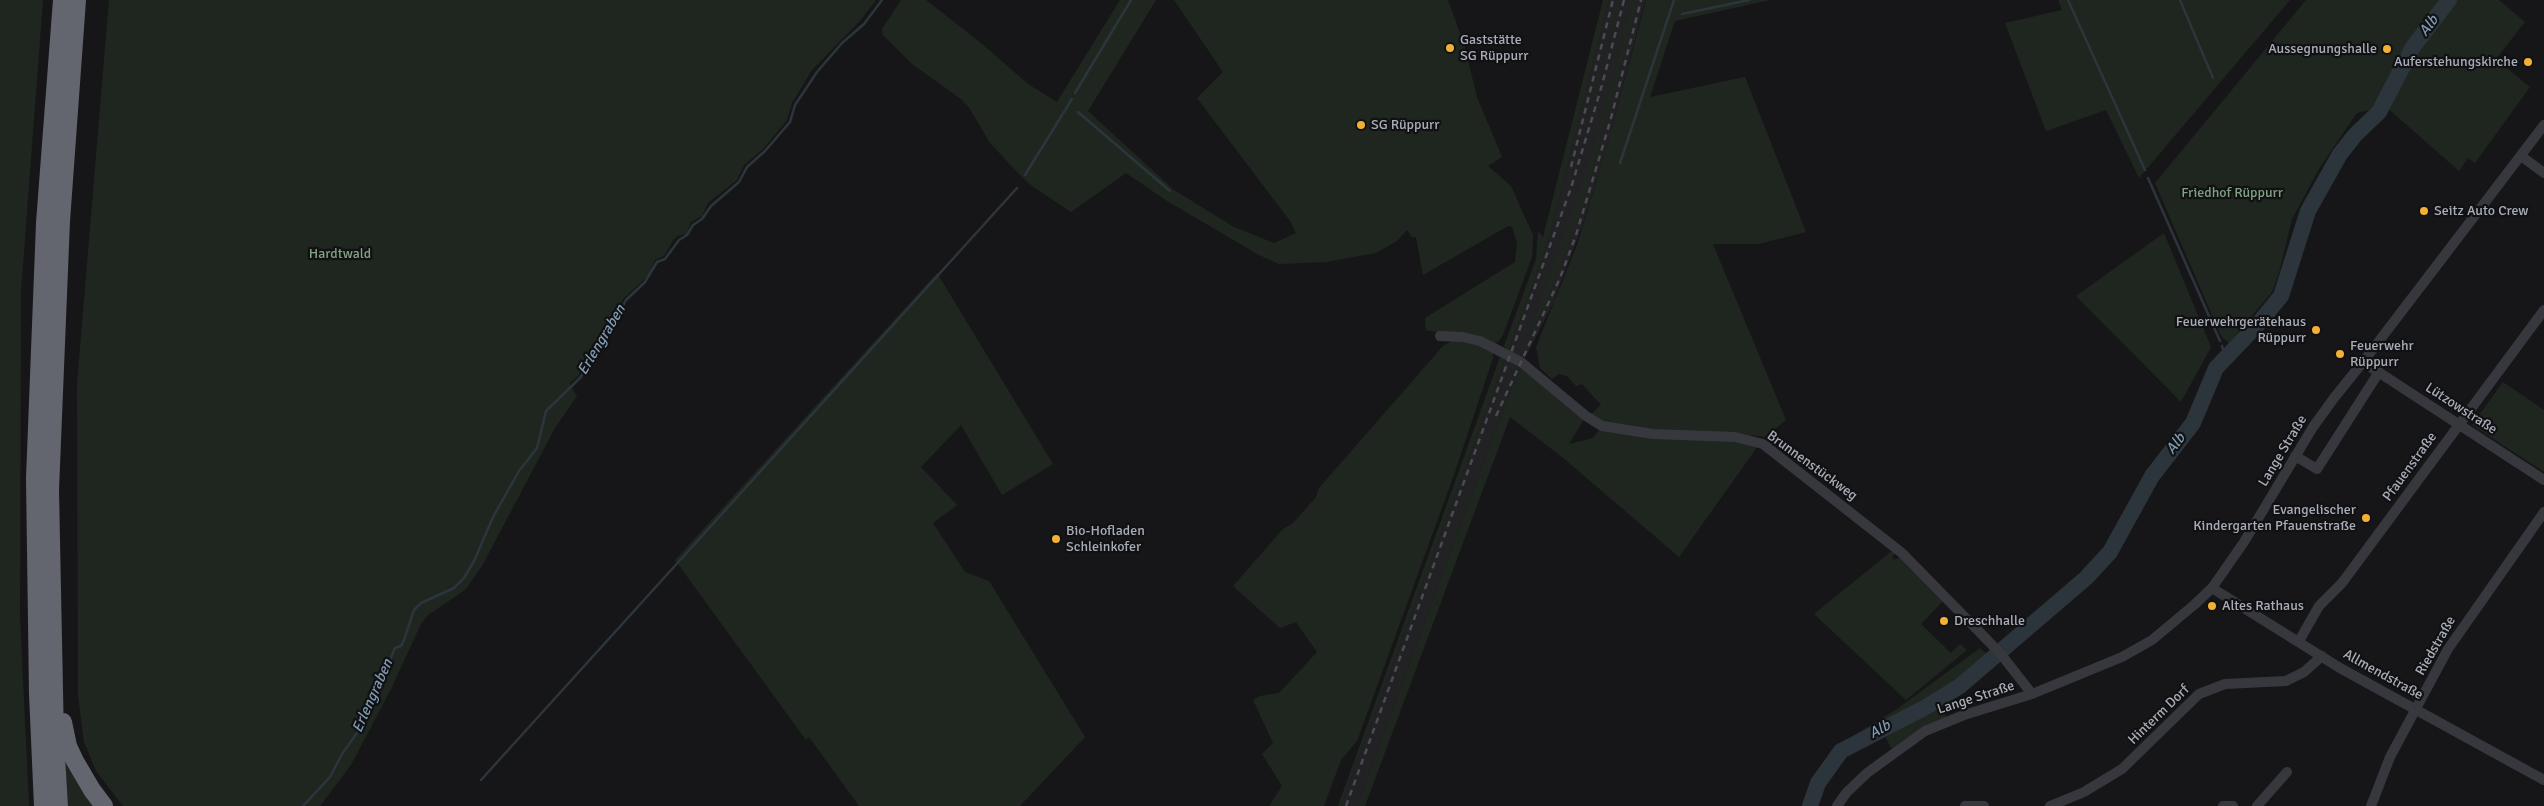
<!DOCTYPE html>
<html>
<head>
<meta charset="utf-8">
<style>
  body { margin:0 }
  canvas { display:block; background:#161618 }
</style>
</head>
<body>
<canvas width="2544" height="806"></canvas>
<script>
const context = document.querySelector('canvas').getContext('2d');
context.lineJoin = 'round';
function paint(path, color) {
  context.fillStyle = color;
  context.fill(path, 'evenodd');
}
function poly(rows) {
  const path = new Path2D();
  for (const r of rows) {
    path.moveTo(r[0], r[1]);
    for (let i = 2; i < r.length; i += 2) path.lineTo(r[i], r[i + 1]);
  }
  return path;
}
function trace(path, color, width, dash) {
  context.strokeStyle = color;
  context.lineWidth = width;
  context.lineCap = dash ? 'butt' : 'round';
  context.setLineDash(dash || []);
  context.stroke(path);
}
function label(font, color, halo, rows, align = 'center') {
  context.font = font + ' Signika,sans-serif';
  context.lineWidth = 4.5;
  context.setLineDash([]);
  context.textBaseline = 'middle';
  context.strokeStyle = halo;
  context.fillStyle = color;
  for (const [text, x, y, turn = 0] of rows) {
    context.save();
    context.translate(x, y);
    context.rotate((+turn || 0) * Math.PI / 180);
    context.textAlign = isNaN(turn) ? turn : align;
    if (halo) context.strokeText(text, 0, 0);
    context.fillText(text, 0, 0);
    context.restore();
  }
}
const built = poly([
  [1609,0,1645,0,1606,150,1581,229,1553,303,1525,358,1508,351,1529,296,1550,235],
  [1505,359,1521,367,1505,404,1357,806,1341,806]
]);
const green = poly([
  [0,0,43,0,21,291,20,617,29,806,0,806],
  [109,0,876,0,860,21,812,70,792,103,787,120,763,149,744,165,737,180,708,203,702,216,691,222,686,234,678,236,674,239,664,256,655,260,648,276,624,298,600,340,591,349,578,376,571,382,570,385,577,396,555,428,482,566,465,590,428,615,421,624,391,689,351,765,320,806,123,806,96,771,84,742,78,696,77,385],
  [901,0,926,0,981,43,1028,84,1057,102,1120,0,1156,0,1088,111,1174,190,1234,227,1274,243,1296,233,1290,221,1197,98,1223,72,1174,0,1448,0,1464,44,1477,97,1502,157,1488,166,1511,186,1533,235,1532,257,1503,335,1498,342,1493,343,1426,330,1425,318,1515,262,1517,243,1512,227,1508,226,1423,275,1416,237,1412,237,1407,230,1397,241,1376,253,1326,262,1279,264,1259,255,1167,201,1126,173,1071,212,1032,186,1020,175,990,143,970,109,961,99,912,64,883,35,882,29],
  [1603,0,1609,0,1550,235,1529,296,1508,351,1504,346,1536,259,1538,231,1543,237],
  [1616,0,1619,0,1580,147,1583,130],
  [1633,0,1637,0,1625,51,1583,204,1548,298,1523,349,1583,181,1602,119],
  [1646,0,1770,0,1675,21,1650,97,1745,77,1806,232,1759,244,1713,244,1786,420,1765,437,1751,435,1747,442,1755,445,1756,448,1753,453,1679,557,1562,457,1510,417,1365,806,1357,806,1505,404,1521,367,1584,419,1569,444,1593,438,1601,428,1590,415,1601,405,1582,384,1576,386,1567,376,1559,374,1552,379,1540,368,1536,347,1577,245,1606,150],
  [2058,0,2290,0,2139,178,2106,110,2046,131,2005,23,2062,10],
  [2306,0,2499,0,2525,22,2496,59,2530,87,2475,163,2468,158,2459,171,2385,106,2357,113,2320,167,2292,219,2279,273,2272,292,2229,343,2221,336,2155,183],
  [2164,233,2211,347,2181,402,2076,296],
  [937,273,1053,464,1002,495,961,425,921,467,957,505,933,523,965,572,989,581,1085,737,1020,806,859,806,809,737,806,740,675,560],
  [1463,339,1488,349,1493,353,1493,358,1454,475,1357,741,1341,760,1324,806,1269,806,1282,786,1262,754,1273,743,1253,700,1260,696,1279,693,1317,652,1296,622,1280,628,1233,586,1283,529,1293,523,1316,497,1319,488,1443,346,1452,341],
  [1500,357,1505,359,1341,806,1338,806],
  [2503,382,2544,410,2544,472,2472,425],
  [1893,550,1896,552,1892,557,1894,560,1901,557,1943,601,1921,624,1951,653,1960,644,1967,650,1906,700,1814,614],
  [1980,648,1987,654,1991,650,1996,654,1926,705,1856,741,1853,736,1897,709],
  [1941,702,1946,717,1892,749,1884,735],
  [65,761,66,761,94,806,68,806]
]);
const stream = poly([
  [2068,0,2145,170],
  [2180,0,2213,78],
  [1682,14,1749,0],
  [1075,93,1131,0],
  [1078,112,1170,191],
  [1620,163,1674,0],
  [1025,175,1072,99],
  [2148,178,2220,341],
  [2222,346,2225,356],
  [481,780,1017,188],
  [303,806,330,777,342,754,364,723,395,648,401,646,404,640,414,610,421,603,454,588,464,578,475,559,493,517,519,471,537,448,546,411,581,377,590,356,606,337,626,300,645,282,657,262,665,259,679,240,687,235,693,225,702,219,711,206,739,182,747,167,765,151,790,122,795,105,817,72,842,43,864,24,882,0]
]);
const river = poly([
  [1810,806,1818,783,1841,751,1926,707,1960,686,2086,578,2110,552,2152,476,2193,423,2216,368,2258,324,2281,296,2308,211,2340,154,2355,135,2379,112,2413,47,2449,0]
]);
const street = poly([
  [2521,156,2544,173],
  [1440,336,1463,337,1480,341,1521,362,1586,416,1602,426,1653,434,1735,437,1763,444,1902,553,2000,653,2032,694],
  [2363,362,2544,480],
  [2295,456,2317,469,2379,372],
  [2212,588,2340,668,2544,780],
  [2299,641,2319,606,2342,583,2544,310],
  [1837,806,1847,792,1867,773,1925,731,1964,715,2032,694,2122,657,2152,640,2194,605,2212,588,2244,542,2313,427,2334,398,2363,362,2544,125],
  [1965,806,1984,806],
  [2050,806,2084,792,2122,769,2199,694,2225,684,2286,681,2304,672,2322,656],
  [2223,806,2233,806],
  [2257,806,2287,772],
  [2371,806,2390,757,2448,649,2544,512]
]);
const highway = poly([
  [63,722,68,746,75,761,92,790,104,806],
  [43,806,38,694,35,478,45,223,62,0],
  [59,806,55,740,50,490,61,221,77,0]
]);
const rail = poly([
  [1571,167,1613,0],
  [1496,416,1560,278,1576,235,1610,122,1641,0],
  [1346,806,1571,188,1602,85,1624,0]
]);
const markers = [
  [1450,48,5,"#f2b134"],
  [2387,49,5,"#f2b134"],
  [2528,62,5,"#f2b134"],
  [1361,125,5,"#f2b134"],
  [2424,211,5,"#f2b134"],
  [2316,330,5,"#f2b134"],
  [2340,354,5,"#f2b134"],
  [2366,518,5,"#f2b134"],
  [1056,539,5,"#f2b134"],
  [2212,606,5,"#f2b134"],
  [1944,621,5,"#f2b134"]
];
const poiNames = [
  ["Gaststätte",1460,40],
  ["SG Rüppurr",1460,56],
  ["Aussegnungshalle",2377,49,"right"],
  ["Auferstehungskirche",2518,62,"right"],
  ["SG Rüppurr",1371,125],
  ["Seitz Auto Crew",2434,211],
  ["Feuerwehrgerätehaus",2306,322,"right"],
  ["Rüppurr",2306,338,"right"],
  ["Feuerwehr",2350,346],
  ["Rüppurr",2350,362],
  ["Evangelischer",2356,510,"right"],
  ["Kindergarten Pfauenstraße",2356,526,"right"],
  ["Bio-Hofladen",1066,531],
  ["Schleinkofer",1066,547],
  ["Altes Rathaus",2222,606],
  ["Dreschhalle",1954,621]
];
const parkNames = [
  ["Friedhof Rüppurr",2232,193],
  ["Hardtwald",340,254]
];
const streetNames = [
  ["Lützowstraße",2461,409,33],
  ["Lange Straße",2283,451,-59],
  ["Brunnenstückweg",1812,466,36],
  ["Pfauenstraße",2410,467,-54],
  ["Riedstraße",2436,646,-60],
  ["Allmendstraße",2383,675,29],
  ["Lange Straße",1976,698,-18],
  ["Hinterm Dorf",2159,715,-44]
];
const waterNames = [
  ["Alb",2429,26,-53],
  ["Erlengraben",602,340,-59],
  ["Alb",2176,444,-53],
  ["Erlengraben",373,696,-66],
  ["Alb",1880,730,-29]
];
paint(built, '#222225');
paint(green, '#1e261f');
trace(stream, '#2c353c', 2.5);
trace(river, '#2c353c', 16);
trace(street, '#37383d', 10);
trace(highway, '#63666e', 18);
trace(rail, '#4a4c52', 2.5, [6, 5]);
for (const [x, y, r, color] of markers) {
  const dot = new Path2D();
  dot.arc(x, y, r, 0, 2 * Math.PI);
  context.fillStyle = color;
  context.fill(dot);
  trace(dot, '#111113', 2);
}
label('14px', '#a8adb8', '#111113', poiNames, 'left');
label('14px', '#7fa381', '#111113', parkNames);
label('14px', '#a8adb8', '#111113', streetNames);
label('italic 15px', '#7f9bb3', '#111113', waterNames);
</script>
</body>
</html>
